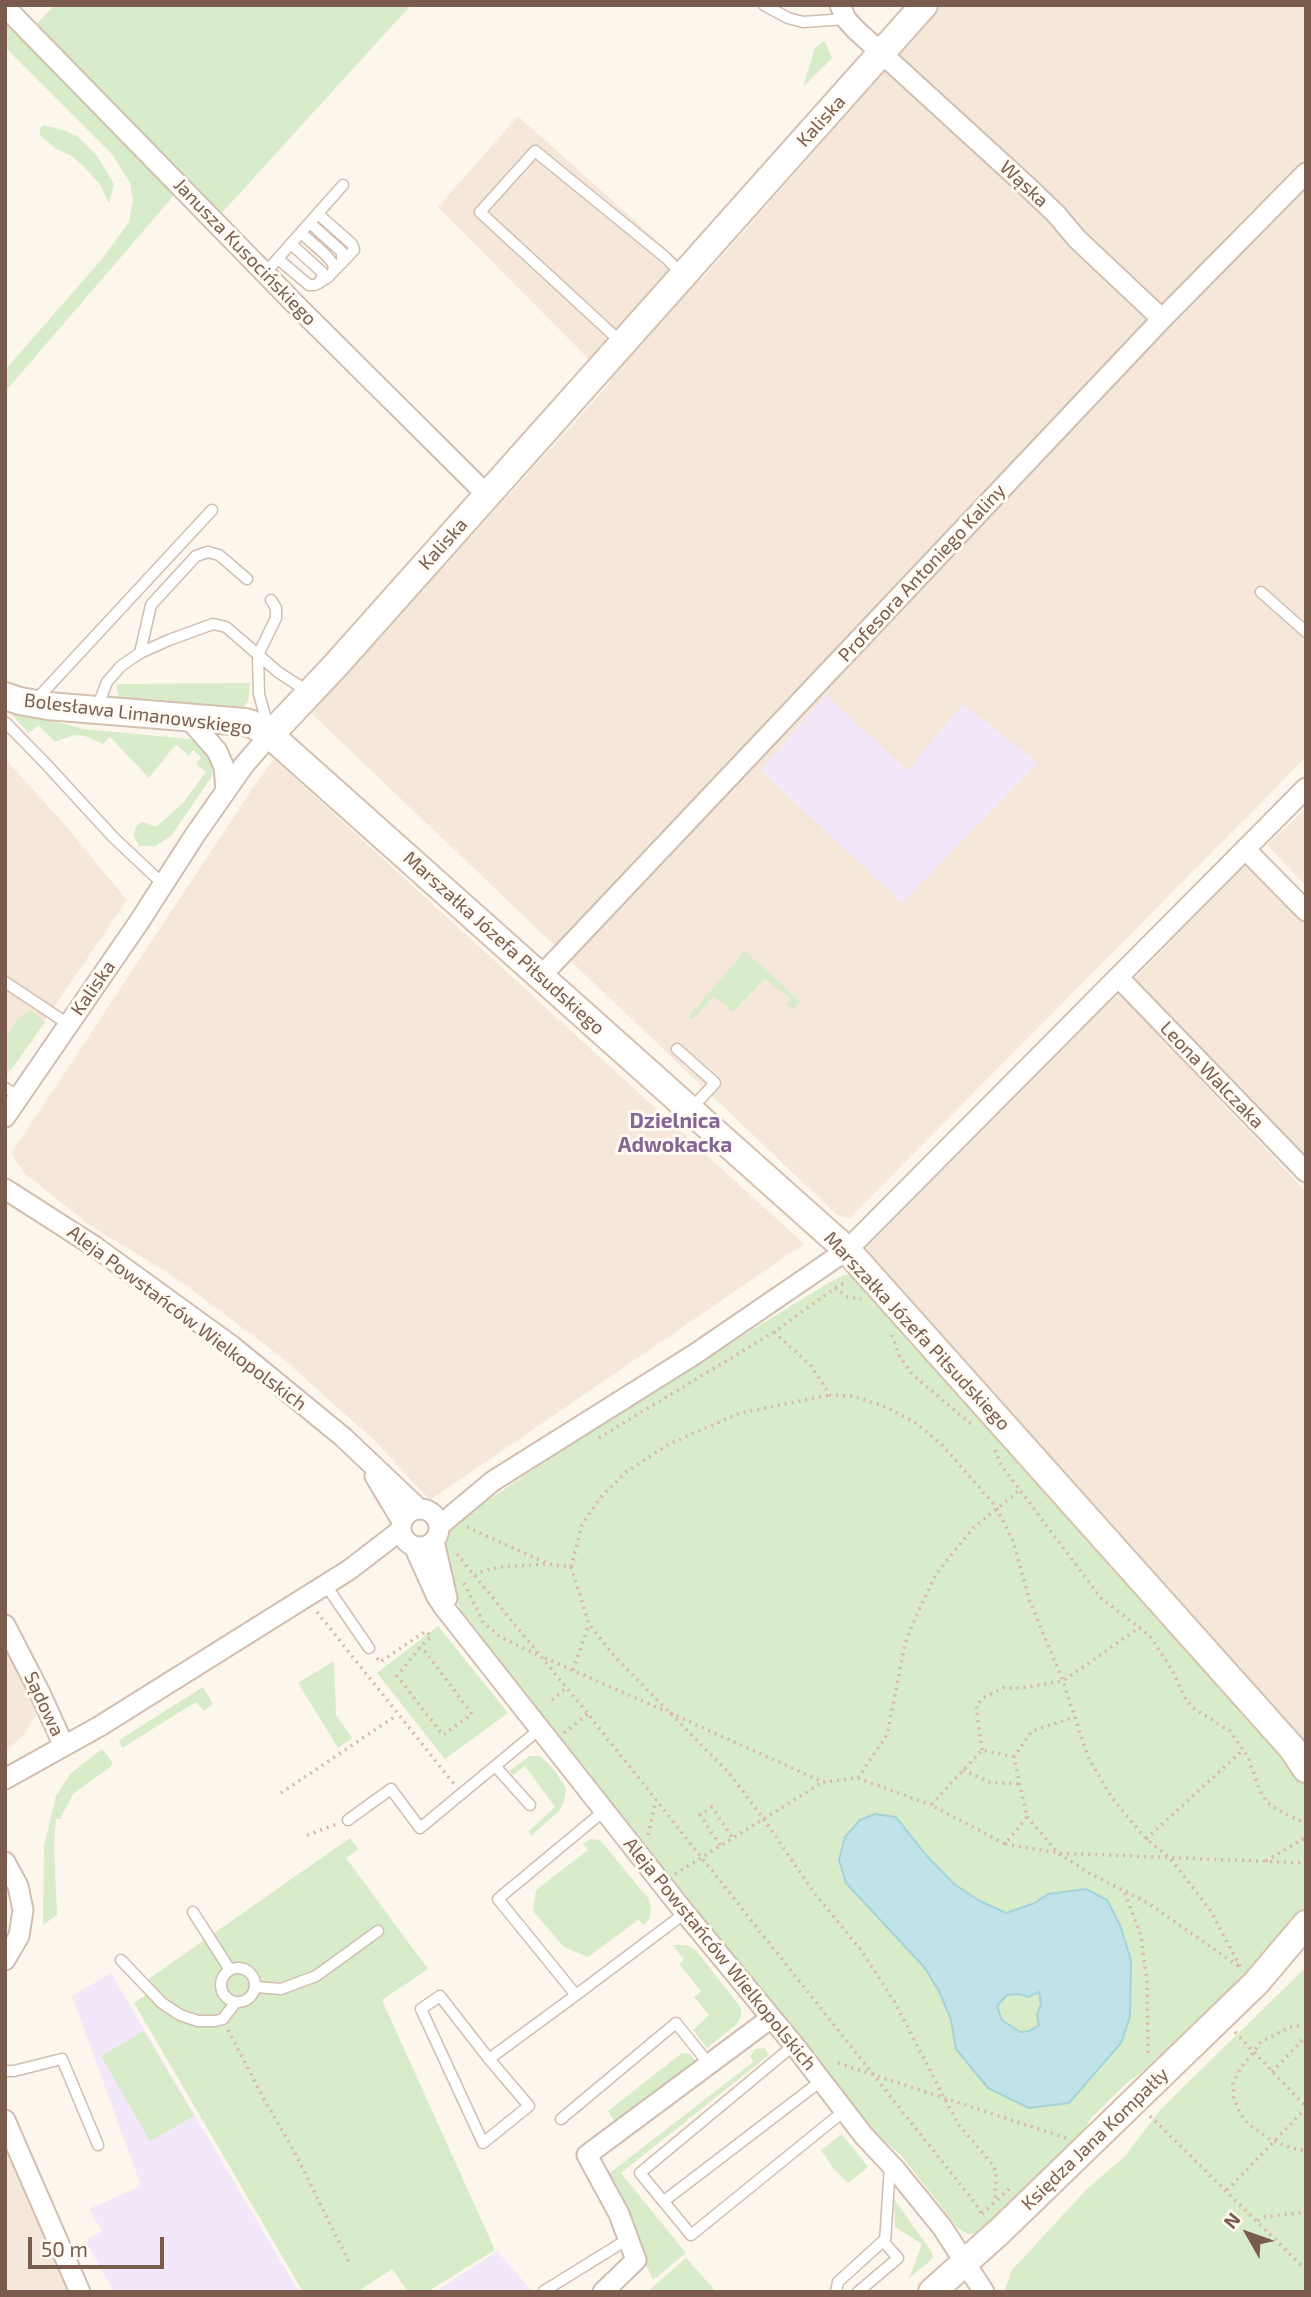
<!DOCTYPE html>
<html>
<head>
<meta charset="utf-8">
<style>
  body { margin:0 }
  #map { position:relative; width:1311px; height:2297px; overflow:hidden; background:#fdf6ec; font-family:"Exo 2",sans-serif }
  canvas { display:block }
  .frame { position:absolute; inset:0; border:7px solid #7a5c4d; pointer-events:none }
  .north { position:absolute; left:1213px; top:2199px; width:70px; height:70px; -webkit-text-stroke:5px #fffaf3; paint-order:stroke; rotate:310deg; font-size:19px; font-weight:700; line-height:28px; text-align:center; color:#7a5c4d }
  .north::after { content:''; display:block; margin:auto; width:24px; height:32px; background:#7a5c4d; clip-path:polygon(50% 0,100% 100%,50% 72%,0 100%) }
  .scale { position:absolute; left:28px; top:2237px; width:136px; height:32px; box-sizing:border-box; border:4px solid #7a5c4d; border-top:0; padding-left:9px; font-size:21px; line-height:24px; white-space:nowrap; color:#7a5c4d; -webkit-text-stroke:5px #fffaf3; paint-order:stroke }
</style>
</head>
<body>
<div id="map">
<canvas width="1311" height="2297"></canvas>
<div class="frame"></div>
<div class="north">N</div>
<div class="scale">50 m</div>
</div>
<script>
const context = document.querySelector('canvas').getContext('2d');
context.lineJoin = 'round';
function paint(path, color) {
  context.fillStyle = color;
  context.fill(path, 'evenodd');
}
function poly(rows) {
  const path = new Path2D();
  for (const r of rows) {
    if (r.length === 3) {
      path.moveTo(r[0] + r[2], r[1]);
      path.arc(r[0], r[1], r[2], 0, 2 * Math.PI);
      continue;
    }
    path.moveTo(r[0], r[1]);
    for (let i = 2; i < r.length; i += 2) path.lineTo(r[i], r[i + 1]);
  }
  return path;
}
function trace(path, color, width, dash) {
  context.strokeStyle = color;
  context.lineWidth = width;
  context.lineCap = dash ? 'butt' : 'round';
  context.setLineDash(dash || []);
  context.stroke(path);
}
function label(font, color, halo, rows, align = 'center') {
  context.font = font + ' "Exo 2",sans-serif';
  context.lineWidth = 6;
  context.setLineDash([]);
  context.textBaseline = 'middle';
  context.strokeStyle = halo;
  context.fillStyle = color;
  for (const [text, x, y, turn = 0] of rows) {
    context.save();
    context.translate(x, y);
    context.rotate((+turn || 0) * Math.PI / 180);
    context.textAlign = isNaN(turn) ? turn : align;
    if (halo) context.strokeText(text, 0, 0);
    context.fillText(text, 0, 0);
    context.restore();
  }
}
const residential = poly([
  [943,5,1306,5,1306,757,850,1218,837,1215,311,713,611,382,438,207,518,116,701,280],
  [5,759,60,819,127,900,5,1079],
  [274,759,804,1244,430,1500,375,1441,280,1356,176,1278,91,1226,25,1174,11,1154,254,786],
  [1306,808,1306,886,1267,845],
  [1250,860,1306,918,1306,1156,1135,978],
  [1119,993,1306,1192,1306,1745,860,1249],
  [5,1643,30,1686,37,1713,24,1735,5,1751],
  [5,2141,71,2292,5,2292]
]);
const education = poly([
  [826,695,907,771,963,704,1037,763,902,903,760,770],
  [111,1973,299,2292,114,2292,87,2244,89,2238,102,2231,89,2209,141,2186,72,1996],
  [497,2251,533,2292,435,2292]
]);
const green = poly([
  [55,5,411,5,219,216,32,29],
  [5,22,175,194,5,392,5,370,102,259,129,222,133,200,130,183,112,154,5,47],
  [823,41,825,42,832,58,803,87,815,48],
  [44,125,63,130,78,137,97,156,114,184,109,204,100,184,84,167,72,156,56,149,40,135,40,128],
  [250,683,248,700,243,708,232,710,120,700,117,691,117,684],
  [5,708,84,729,189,739,198,743,208,752,212,762,212,776,171,836,155,846,139,846,133,834,137,825,143,822,156,827,183,803,206,772,196,764,201,757,193,750,189,756,176,744,149,778,110,737,103,744,85,736,74,735,55,742,38,725,29,733],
  [745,951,800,1001,793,1009,787,1004,791,999,765,979,733,1012,714,996,692,1020,689,1016],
  [30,1010,45,1022,11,1070,5,1066,5,1037,18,1018],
  [852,1274,1301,1777,1306,1786,1306,1916,1166,2057,1130,2080,1092,2117,1074,2146,977,2234,967,2234,958,2228,900,2154,870,2130,464,1617,454,1596,442,1551,445,1536,459,1520,612,1416,825,1285,844,1275],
  [438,1626,508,1713,445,1759,377,1673],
  [334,1661,336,1715,352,1738,338,1748,298,1683],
  [203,1687,213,1704,204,1711,196,1702,122,1748,119,1740],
  [102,1749,113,1763,109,1768,73,1794,60,1819,56,1819,54,1844,57,1915,43,1925,44,1846,56,1796,71,1773],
  [530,1756,539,1756,547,1762,556,1772,566,1789,564,1802,559,1811,531,1836,529,1831,555,1807,525,1766,513,1775,509,1771],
  [350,1838,358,1849,346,1858,428,1969,382,2000,495,2250,427,2292,408,2292,392,2269,357,2292,303,2292,134,2003,147,1994,140,1985],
  [591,1839,600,1840,648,1898,651,1908,650,1918,644,1925,638,1920,588,1957,564,1947,533,1911,536,1890,588,1850,583,1844],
  [673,1945,686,1945,696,1950,741,2008,741,2017,736,2025,707,2048,693,2030,709,2015,694,1997,701,1991,679,1964,684,1960],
  [1306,1967,1306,2292,1004,2292,1012,2270,1087,2189,1125,2156,1160,2110],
  [144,2031,194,2116,150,2141,101,2056],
  [765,2048,769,2055,621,2173,686,2253,653,2280,606,2176,753,2062,750,2056,755,2049],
  [682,2053,690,2054,698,2063,614,2121,608,2111],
  [842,2134,868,2167,848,2183,833,2168,821,2150],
  [894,2199,932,2252,933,2257,930,2261,909,2278,922,2244,895,2227],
  [686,2258,713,2288,713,2292,647,2292]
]);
const water = poly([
  [875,1814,896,1817,926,1855,954,1884,980,1901,1006,1913,1035,1903,1048,1894,1086,1889,1107,1900,1120,1925,1131,1960,1130,2016,1121,2043,1069,2103,1029,2108,988,2088,956,2049,951,2020,939,1991,924,1967,846,1883,839,1860,845,1837,860,1820,875,1814],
  [1039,1992,1041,2004,1037,2015,1039,2026,1029,2031,1020,2032,1002,2020,997,2006,1007,1995,1019,1994,1028,1997,1039,1992]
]);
const path = poly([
  [835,1288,848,1297,861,1299],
  [774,1332,811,1366,830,1395,853,1396,886,1407,916,1423,943,1446,996,1507,1013,1541,1030,1602,1063,1681,1088,1757,1112,1798,1146,1839,1170,1858,1210,1910,1241,1968,1148,1903,1089,1873,1058,1853,1027,1817],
  [892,1335,899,1355,912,1374,971,1424],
  [599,1438,774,1332,835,1288,847,1282],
  [995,1450,1001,1465,1101,1598,1150,1636,1172,1670,1186,1700,1193,1708,1230,1731,1248,1757,1260,1791,1267,1802,1276,1809,1306,1824],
  [467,1527,546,1563],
  [457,1554,588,1714,978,2207,983,2217],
  [571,1567,582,1525,600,1498,626,1472,669,1444,740,1413,830,1395],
  [475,1576,483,1571,500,1567,548,1564,571,1567,589,1624,616,1658,729,1773,763,1818,815,1894,861,1950,894,2001,958,2124,993,2165,996,2173,995,2201],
  [464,1583,483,1622,500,1637,538,1655],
  [317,1612,454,1784],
  [377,1658,380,1662,426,1631,431,1637,421,1646,397,1676,443,1735,472,1714,421,1646],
  [545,1658,663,1710],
  [573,1670,589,1624],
  [552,1700,566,1688],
  [670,1713,823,1782,858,1778,931,1805],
  [564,1733,588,1714],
  [982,1750,976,1706,983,1698,1003,1688,1020,1688,1063,1681,1140,1627],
  [1014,1757,982,1750,931,1805,1005,1844,1027,1817,1014,1757,1032,1731,1075,1717],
  [963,1770,989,1782,1019,1784],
  [858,1778,887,1735,905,1644,916,1616,936,1574,973,1528,1020,1490],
  [281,1793,397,1715],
  [307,1835,337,1824],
  [648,1835,656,1800],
  [1146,1839,1244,1749],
  [1005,1844,1058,1853,1306,1863],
  [720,1845,700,1815,712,1807,732,1837],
  [1266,1861,1306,1837],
  [675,1874,823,1782],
  [1125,1893,1141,1936,1147,1982,1148,2057],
  [1306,2025,1290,2027,1261,2042,1240,2069,1233,2083,1234,2099,1240,2113,1248,2124,1271,2140,1291,2148,1306,2151],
  [228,2030,264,2099,294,2151,350,2264],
  [1235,2032,1306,2107],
  [838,2063,1066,2138],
  [1272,2072,1306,2036],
  [1150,2116,1306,2270],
  [1227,2190,1306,2108],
  [982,2214,1010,2188],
  [1258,2221,1264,2217,1306,2212]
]);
const lane = poly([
  [764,5,788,18,803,22,846,19],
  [310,223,342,252,342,263],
  [301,233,326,255,334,265,333,272],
  [291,244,322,272,322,277,319,283],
  [278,259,309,285,315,285,327,278,354,250,352,244,318,214],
  [265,273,343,185],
  [622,343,480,212,535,151,665,257,682,274],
  [1261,592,1306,632],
  [140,653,151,605,196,556,208,552,219,555,247,579],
  [35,701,212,510],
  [97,708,107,682,121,666,140,653,169,640,213,624,226,627,278,672,307,691],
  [5,722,46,764,114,838,163,884],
  [268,727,259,694,258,655,276,618,276,608,271,600],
  [5,982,68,1024],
  [677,1049,715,1083,691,1109],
  [5,1088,19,1096],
  [325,1584,369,1648],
  [495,1766,530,1805],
  [605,1810,498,1899,576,1995,685,1913],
  [348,1820,391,1789,420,1828,541,1728],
  [193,1912,230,1970],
  [121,1960,162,2003,180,2015,198,2021,215,2021,223,2019,235,2003],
  [238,1985,17],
  [256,1987,281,1989,316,1976,378,1931],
  [794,2045,640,2173,691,2235,844,2111],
  [489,2059,529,2106,483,2143,421,2009,440,1996,489,2059,576,1995],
  [5,2071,14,2071,62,2059,98,2145],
  [561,2119,676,2023,709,2064],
  [664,2201,821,2081],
  [885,2243,890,2165],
  [544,2291,628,2239],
  [836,2292,838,2282,883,2241,898,2258,858,2292]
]);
const street = poly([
  [840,5,846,19,855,29,1030,189,1057,215,1077,239,1162,319],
  [5,7,297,306,487,495],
  [188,718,217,751,224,767,226,790],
  [1245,849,1306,911],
  [541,976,1162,319,1306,173],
  [1119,978,1306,1172],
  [5,1117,139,922,195,835,244,765,270,735],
  [5,1189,94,1246,232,1346,343,1437,419,1509],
  [375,1476,402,1521],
  [420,1528,19],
  [439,1526,493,1481,695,1354,847,1250,1306,788],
  [434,1541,447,1598],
  [414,1546,436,1595,443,1606,685,1913,794,2045,864,2136,895,2169,942,2227,984,2292],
  [5,1625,39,1691,64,1746],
  [5,1779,100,1726,349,1570,401,1530],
  [5,1862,18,1886,23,1910,19,1936,5,1960],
  [5,2120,80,2292],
  [603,2292,636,2260,619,2214,587,2155,771,2018]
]);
const secondary = poly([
  [5,696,20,701,48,706,245,722,252,724,270,735,847,1250,1292,1748,1306,1769],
  [270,735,335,666,924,5],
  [932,2292,1000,2231,1256,1983,1306,1924]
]);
const streetNames = [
  ["Kaliska",821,121,-48],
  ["Wąska",1024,184,43],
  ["Janusza Kusocińskiego",245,252,46],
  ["Kaliska",443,544,-48],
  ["Profesora Antoniego Kaliny",922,573,-47],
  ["Bolesława Limanowskiego",138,714,7],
  ["Marszałka Józefa Piłsudskiego",504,943,42],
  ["Kaliska",93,988,-55],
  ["Leona Walczaka",1212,1075,46],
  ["Aleja Powstańców Wielkopolskich",187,1318,37],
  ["Marszałka Józefa Piłsudskiego",917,1331,47],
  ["Sądowa",44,1704,65],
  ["Aleja Powstańców Wielkopolskich",720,1954,51],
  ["Księdza Jana Kompałły",1095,2139,-44]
];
const neighbourhoodNames = [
  ["Dzielnica",675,1121],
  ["Adwokacka",675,1145]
];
paint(residential, '#f5e8da');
paint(education, '#f3e8fa');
paint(green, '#d8ecc9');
paint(water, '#bfe3e8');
trace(water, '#a5d3da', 2);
trace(lane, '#d1beb0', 13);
trace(street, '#d1beb0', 23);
trace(secondary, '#d6c0b0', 30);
trace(path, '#d9b8a5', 3.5, [2, 5]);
trace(lane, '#fff', 10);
trace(street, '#fff', 19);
trace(secondary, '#fff', 26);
label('19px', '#7a5c4d', '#fffaf3', streetNames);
label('bold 21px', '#846695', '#fffaf3', neighbourhoodNames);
</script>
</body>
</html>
